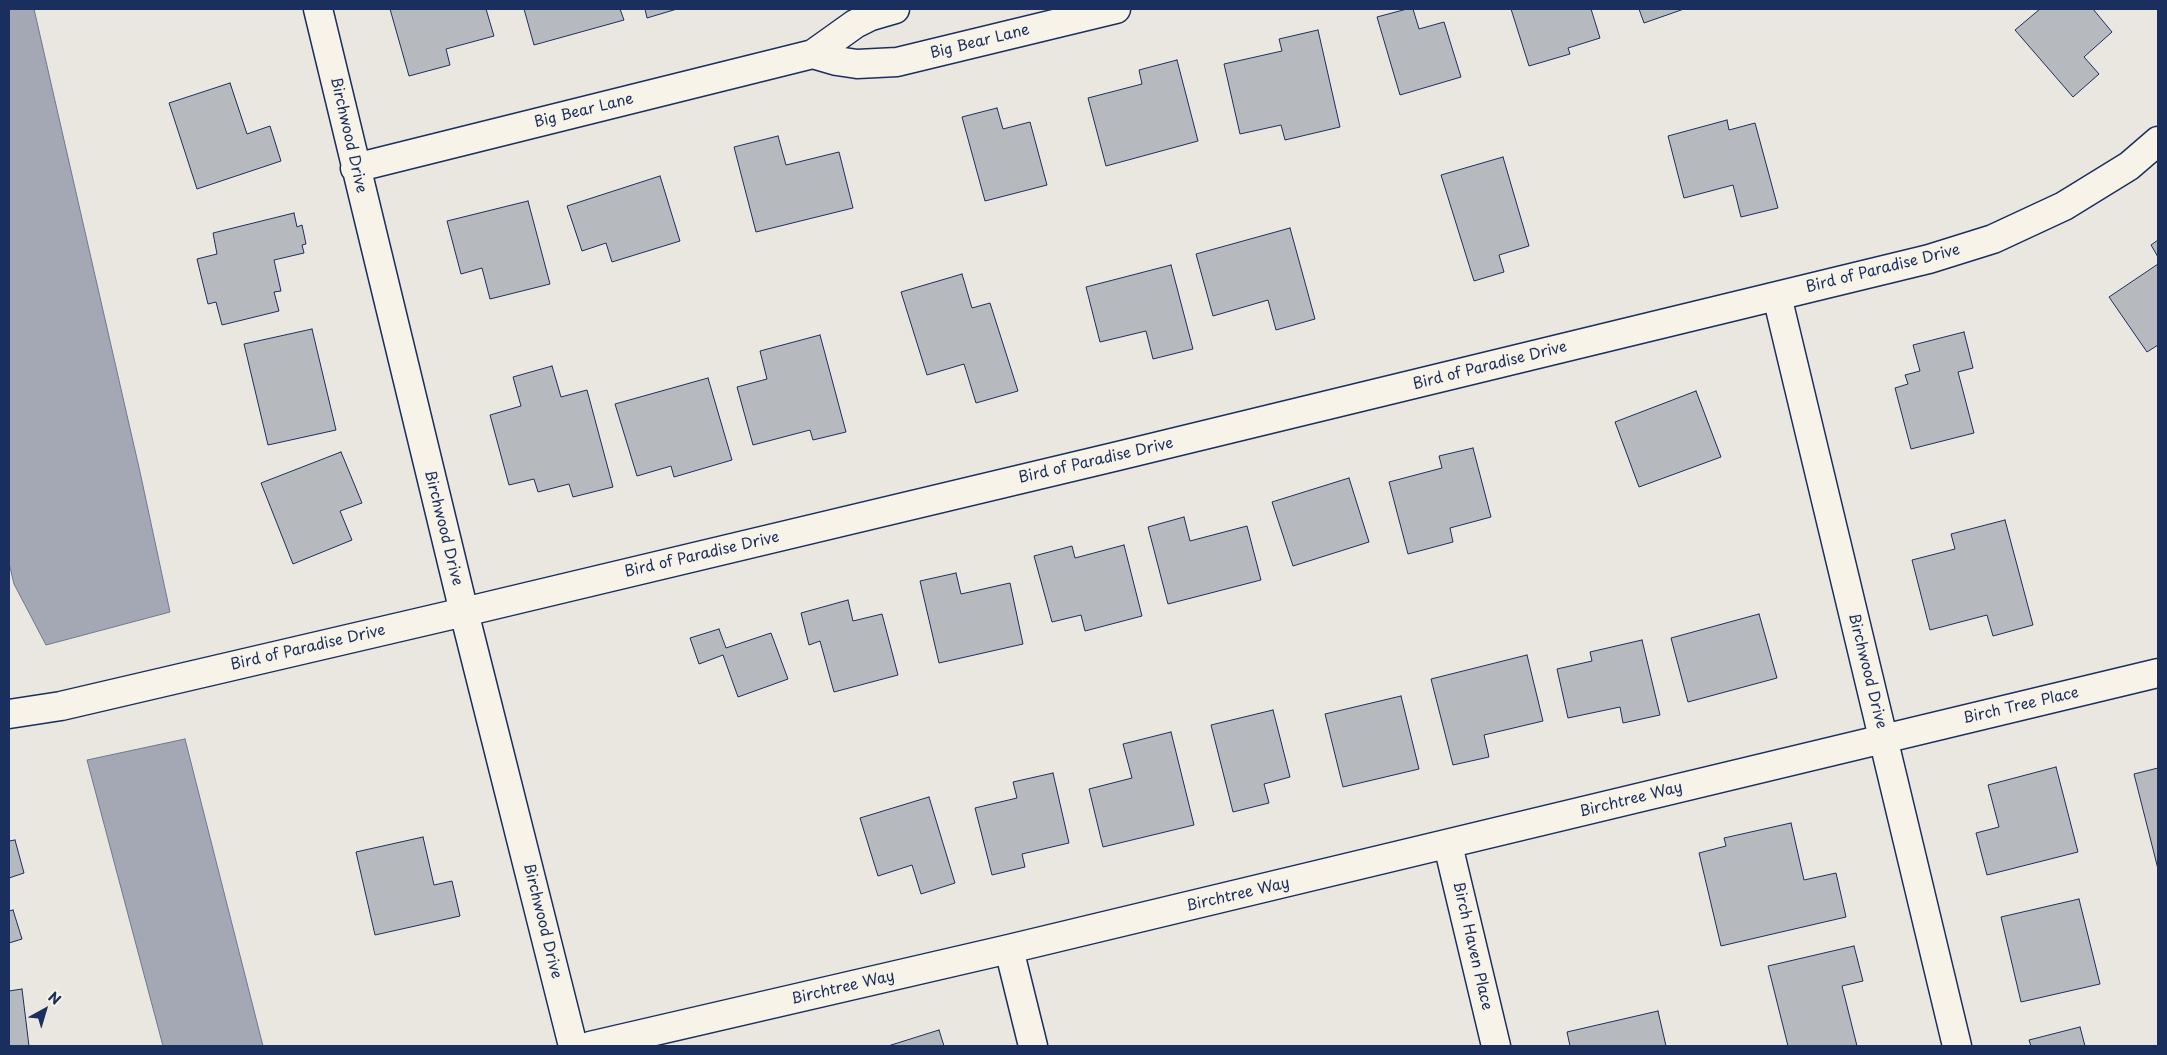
<!DOCTYPE html>
<html>
<head>
<meta charset="utf-8">
<style>
  body { margin:0 }
  #map { position:relative; width:2167px; height:1055px; overflow:hidden; background:#eae7e0; font-family:"Playpen Sans",sans-serif }
  canvas { display:block }
  .frame { position:absolute; inset:0; border:10px solid #1b2f5e; pointer-events:none }
  .north { position:absolute; left:20px; top:985px; width:50px; height:50px; -webkit-text-stroke:4px #f7f3e8; paint-order:stroke; rotate:39deg; font-size:14px; font-weight:700; line-height:20px; text-align:center; color:#1b2f5e }
  .north::after { content:''; display:block; margin:auto; width:18px; height:22px; background:#1b2f5e; clip-path:polygon(50% 0,100% 100%,50% 72%,0 100%) }
</style>
</head>
<body>
<div id="map">
<canvas width="2167" height="1055"></canvas>
<div class="frame"></div>
<div class="north">N</div>
</div>
<script>
const context = document.querySelector('canvas').getContext('2d');
context.lineJoin = 'round';
function paint(path, color) {
  context.fillStyle = color;
  context.fill(path, 'evenodd');
}
function poly(rows) {
  const path = new Path2D();
  for (const r of rows) {
    path.moveTo(r[0], r[1]);
    for (let i = 2; i < r.length; i += 2) path.lineTo(r[i], r[i + 1]);
  }
  return path;
}
function trace(path, color, width, dash) {
  context.strokeStyle = color;
  context.lineWidth = width;
  context.lineCap = dash ? 'butt' : 'round';
  context.setLineDash(dash || []);
  context.stroke(path);
}
function label(font, color, halo, rows, align = 'center') {
  context.font = font + ' "Playpen Sans",sans-serif';
  context.lineWidth = 4;
  context.setLineDash([]);
  context.textBaseline = 'middle';
  context.strokeStyle = halo;
  context.fillStyle = color;
  for (const [text, x, y, turn = 0] of rows) {
    context.save();
    context.translate(x, y);
    context.rotate((+turn || 0) * Math.PI / 180);
    context.textAlign = isNaN(turn) ? turn : align;
    if (halo) context.strokeText(text, 0, 0);
    context.fillText(text, 0, 0);
    context.restore();
  }
}
const water = poly([
  [9,9,34,9,140,472,170,612,46,645,14,584,9,563,9,9],
  [185,739,263,1046,163,1046,87,760,185,739]
]);
const building = poly([
  [390,9,486,9,494,36,446,49,450,65,409,76,390,9],
  [524,9,620,9,624,20,534,45,524,9],
  [645,9,677,9,647,18,645,9],
  [1407,9,1413,9,1419,29,1444,22,1461,77,1400,95,1377,17,1407,9],
  [1511,9,1591,9,1600,38,1568,48,1570,54,1529,66,1511,9],
  [1639,9,1684,9,1644,23,1639,9],
  [2040,9,2093,9,2112,32,2084,57,2099,74,2073,97,2015,30,2040,9],
  [1318,30,1340,127,1285,140,1281,125,1240,134,1224,64,1282,51,1279,39,1318,30],
  [1177,60,1198,141,1106,166,1088,98,1142,84,1139,70,1177,60],
  [230,83,247,134,270,126,281,161,197,189,169,103,230,83],
  [997,108,1003,129,1030,122,1047,185,985,201,962,117,997,108],
  [1727,120,1729,130,1755,123,1778,208,1741,217,1733,185,1684,198,1668,136,1727,120],
  [778,136,786,165,839,152,853,208,756,232,734,147,778,136],
  [1503,157,1529,246,1499,255,1504,272,1474,281,1441,175,1503,157],
  [660,176,680,241,612,262,606,243,582,251,567,206,660,176],
  [528,201,550,284,490,299,482,268,461,274,447,221,528,201],
  [294,213,297,227,302,225,306,244,302,245,304,253,274,260,281,291,274,292,279,311,222,325,216,302,208,304,197,259,217,254,213,233,294,213],
  [1290,228,1315,319,1276,330,1268,300,1213,316,1196,254,1290,228],
  [2158,240,2158,257,2151,245,2158,240],
  [2158,264,2158,345,2147,352,2109,297,2158,264],
  [1171,265,1193,349,1153,359,1146,331,1100,342,1086,287,1171,265],
  [962,274,972,308,990,303,1018,391,976,403,964,364,927,375,901,292,962,274],
  [312,329,336,430,268,445,244,344,312,329],
  [1964,332,1973,368,1958,372,1974,433,1911,449,1895,388,1908,384,1905,375,1920,371,1913,345,1964,332],
  [820,335,846,432,813,440,810,430,753,445,737,387,767,379,760,351,820,335],
  [552,366,561,397,587,390,613,487,573,497,569,484,538,492,534,479,509,485,490,415,521,406,513,377,552,366],
  [708,378,732,460,674,477,671,466,637,476,615,404,708,378],
  [1696,391,1721,457,1639,487,1615,422,1696,391],
  [1473,448,1491,517,1450,528,1453,542,1408,554,1389,482,1442,468,1439,456,1473,448],
  [341,452,362,503,340,511,352,540,293,564,261,483,341,452],
  [1349,478,1369,542,1293,566,1272,502,1349,478],
  [1184,517,1190,541,1247,526,1261,580,1168,604,1148,527,1184,517],
  [2005,520,2033,625,1993,636,1987,615,1930,630,1912,560,1955,549,1951,534,2005,520],
  [1124,545,1142,616,1085,631,1081,615,1052,622,1034,556,1072,546,1075,558,1124,545],
  [956,573,961,594,1010,583,1023,644,939,663,920,581,956,573],
  [848,600,853,621,882,614,898,675,834,692,820,641,809,645,801,613,848,600],
  [1759,614,1777,678,1688,702,1671,638,1759,614],
  [719,629,726,648,771,633,788,679,738,697,723,655,699,664,690,638,719,629],
  [1642,640,1660,715,1623,723,1620,707,1568,718,1557,669,1592,661,1590,652,1642,640],
  [1527,655,1543,721,1484,735,1489,757,1453,765,1431,679,1527,655],
  [1401,696,1419,769,1343,787,1325,714,1401,696],
  [1273,710,1290,777,1264,784,1269,803,1233,812,1211,725,1273,710],
  [1171,732,1194,825,1103,847,1089,789,1132,778,1123,744,1171,732],
  [2056,767,2078,852,1987,875,1976,833,1999,827,1988,785,2056,767],
  [2158,768,2158,869,2134,774,2158,768],
  [1053,773,1069,843,1022,854,1025,867,992,875,975,808,1017,798,1013,782,1053,773],
  [929,797,955,883,921,894,912,865,878,876,860,818,929,797],
  [1791,823,1804,880,1836,873,1846,917,1721,946,1699,853,1726,846,1724,838,1791,823],
  [423,837,434,885,452,881,460,916,375,935,356,852,423,837],
  [15,840,24,873,9,878,9,841,15,840],
  [2079,899,2100,984,2021,1002,2001,917,2079,899],
  [13,910,22,939,9,943,9,911,13,910],
  [1854,946,1863,981,1842,986,1857,1046,1788,1046,1768,966,1854,946],
  [22,989,29,1046,9,1046,9,991,22,989],
  [1658,1011,1666,1046,1570,1046,1567,1032,1658,1011],
  [2080,1027,2085,1046,2031,1046,2029,1040,2080,1027],
  [939,1030,944,1046,888,1046,939,1030]
]);
const minor = poly([
  [318,9,464,612,573,1046],
  [895,9,871,16,855,24,813,54,837,61,857,64,897,62,1116,9],
  [355,168,813,54],
  [1777,296,1957,1046],
  [9,714,61,706,464,612,1118,456,1929,259,1993,239,2064,206,2129,166,2158,141],
  [1448,845,1496,1046],
  [1009,949,1033,1046],
  [590,1046,1009,949,2158,673]
]);
const streetNames = [
  ["Big Bear Lane",980,42,-14],
  ["Big Bear Lane",584,111,-14],
  ["Birchwood Drive",348,135,77],
  ["Bird of Paradise Drive",1883,269,-14],
  ["Bird of Paradise Drive",1490,366,-14],
  ["Bird of Paradise Drive",1096,461,-13],
  ["Birchwood Drive",443,528,76],
  ["Bird of Paradise Drive",702,555,-13],
  ["Bird of Paradise Drive",308,648,-13],
  ["Birchwood Drive",1867,671,76],
  ["Birch Tree Place",2021,706,-13],
  ["Birchtree Way",1631,800,-14],
  ["Birchtree Way",1238,895,-13],
  ["Birchwood Drive",542,921,76],
  ["Birch Haven Place",1472,946,77],
  ["Birchtree Way",843,988,-13]
];
paint(water, '#a3a8b4');
trace(water, '#6d7892', 1);
paint(building, '#b6babf');
trace(building, '#1b2f5e', 1);
trace(minor, '#1b2f5e', 31);
trace(minor, '#f7f3e8', 28);
label('15px', '#1b2f5e', '#f7f3e8', streetNames);
</script>
</body>
</html>
